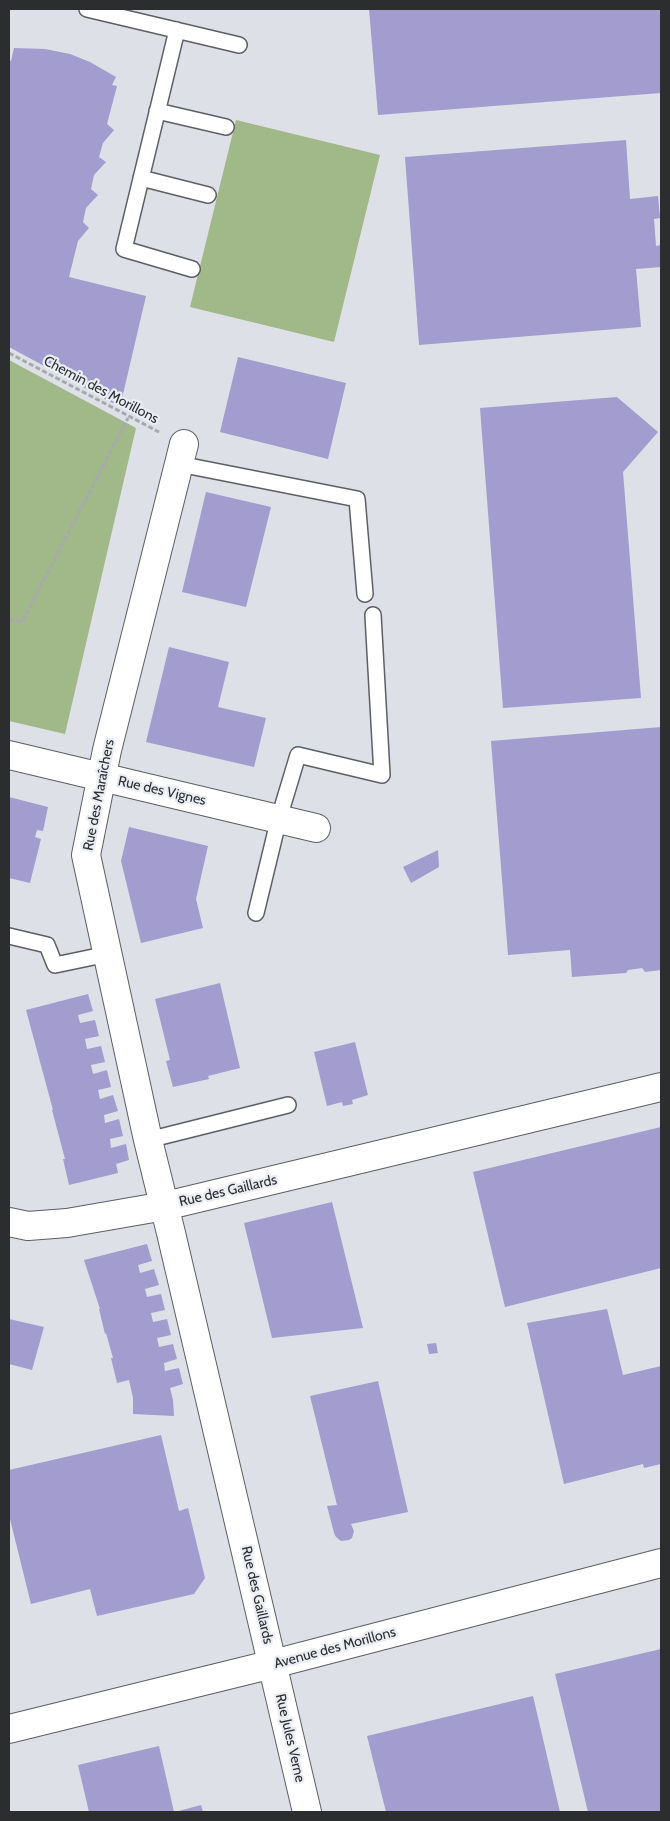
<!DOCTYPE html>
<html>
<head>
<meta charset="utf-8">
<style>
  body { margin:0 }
  #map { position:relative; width:670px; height:1821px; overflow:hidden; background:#dde0e6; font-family:Cabin,sans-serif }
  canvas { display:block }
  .frame { position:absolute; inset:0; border:10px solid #2c2d2f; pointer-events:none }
</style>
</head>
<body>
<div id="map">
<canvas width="670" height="1821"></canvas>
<div class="frame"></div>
</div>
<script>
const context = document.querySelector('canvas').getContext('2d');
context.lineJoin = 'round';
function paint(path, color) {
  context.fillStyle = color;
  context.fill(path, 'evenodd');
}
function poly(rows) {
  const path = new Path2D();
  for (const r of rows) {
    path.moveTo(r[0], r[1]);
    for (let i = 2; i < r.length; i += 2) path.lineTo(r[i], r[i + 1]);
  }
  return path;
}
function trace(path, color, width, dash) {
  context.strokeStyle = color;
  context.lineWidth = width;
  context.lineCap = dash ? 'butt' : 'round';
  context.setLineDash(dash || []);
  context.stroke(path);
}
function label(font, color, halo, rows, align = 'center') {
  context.font = font + ' Cabin,sans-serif';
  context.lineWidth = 4.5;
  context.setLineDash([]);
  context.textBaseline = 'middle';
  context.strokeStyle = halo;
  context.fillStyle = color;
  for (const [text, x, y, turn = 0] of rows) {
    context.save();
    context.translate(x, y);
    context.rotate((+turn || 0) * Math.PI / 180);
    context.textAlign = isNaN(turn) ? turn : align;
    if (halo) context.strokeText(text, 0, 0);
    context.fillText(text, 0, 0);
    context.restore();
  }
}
const green = poly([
  [236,120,380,155,334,342,190,307],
  [9,360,136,428,65,734,9,721]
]);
const building = poly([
  [369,9,661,9,661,93,378,115],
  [14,48,45,49,70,54,90,62,116,77,112,85,117,86,107,124,114,130,103,143,99,157,106,162,94,175,91,189,98,195,86,208,83,222,89,228,78,241,69,277,146,296,120,407,9,347,9,60,11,61],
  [626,140,630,199,658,196,660,218,654,219,656,246,661,245,661,267,636,269,641,327,419,345,405,157],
  [238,357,346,383,328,459,220,432],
  [617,397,658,432,623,472,641,698,503,708,480,408],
  [206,492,271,507,246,607,182,592],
  [169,647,229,662,218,707,266,718,254,767,146,742],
  [661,727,661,970,645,972,642,968,628,970,626,973,572,977,570,950,508,955,491,741],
  [9,797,48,807,43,831,37,830,35,837,41,839,30,883,9,878],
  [129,827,208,846,196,899,203,928,141,943,121,861],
  [438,850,439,867,411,883,403,867],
  [220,983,240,1068,208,1076,209,1079,173,1087,166,1061,170,1060,155,999],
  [88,994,93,1011,78,1015,80,1023,95,1020,99,1036,85,1039,87,1049,101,1046,105,1062,91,1065,93,1074,107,1070,111,1087,98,1090,100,1099,113,1095,118,1111,104,1115,105,1123,119,1119,123,1136,110,1139,111,1148,126,1144,129,1160,116,1164,118,1173,69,1185,63,1159,65,1159,52,1110,53,1110,26,1010],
  [355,1042,368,1095,352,1100,353,1104,343,1106,342,1102,327,1106,314,1052],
  [661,1127,661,1268,505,1307,473,1172],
  [332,1202,363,1328,272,1338,244,1223],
  [147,1244,152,1261,138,1265,140,1273,154,1269,159,1285,145,1289,147,1297,161,1294,165,1310,151,1313,153,1322,167,1319,171,1335,157,1338,159,1347,173,1344,177,1359,164,1363,165,1371,179,1368,183,1384,170,1388,173,1400,174,1416,133,1414,133,1398,129,1380,117,1383,111,1358,113,1358,106,1333,105,1334,99,1309,100,1309,84,1260],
  [607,1309,623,1375,661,1366,661,1464,644,1468,643,1464,564,1484,527,1323],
  [9,1319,44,1327,32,1370,9,1364],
  [436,1343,438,1353,429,1354,427,1344],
  [378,1381,408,1512,351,1524,354,1531,352,1538,349,1540,341,1541,336,1537,334,1533,327,1506,337,1505,310,1396],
  [161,1435,179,1511,188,1508,205,1578,194,1594,97,1616,90,1589,31,1604,9,1515,9,1470],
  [661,1649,661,1812,588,1812,555,1674],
  [533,1696,560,1812,386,1812,367,1736],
  [159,1746,174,1812,89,1812,78,1765],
  [201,1805,203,1812,175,1812]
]);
const path = poly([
  [9,353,159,432],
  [9,619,22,622,128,418]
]);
const lane = poly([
  [87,9,239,45],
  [177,30,124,249,192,269],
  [157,111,226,127],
  [141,178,208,195],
  [179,464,357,499,365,594],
  [256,913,279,818,298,755,382,775,373,615],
  [9,936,47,945,55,965,108,954],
  [148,1140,288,1105]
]);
const street = poly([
  [184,444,107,750,86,855,148,1140,171,1233,307,1812],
  [9,755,316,828],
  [9,1222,28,1226,67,1223,165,1206,661,1087],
  [9,1729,273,1664,661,1563]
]);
const streetNames = [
  ["Chemin des Morillons",101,390,28],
  ["Rue des Vignes",162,791,13],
  ["Rue des Maraîchers",99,795,-79],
  ["Rue des Gaillards",228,1191,-13],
  ["Rue des Gaillards",257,1595,77],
  ["Avenue des Morillons",335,1648,-15],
  ["Rue Jules Verne",290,1738,77]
];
paint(green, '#a1b889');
paint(building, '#a29ccf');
trace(lane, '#5c5f64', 18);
trace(street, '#5c5f64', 30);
trace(path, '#a6a9ad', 3, [5, 2.5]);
trace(lane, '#fff', 15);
trace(street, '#fff', 28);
label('14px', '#2c2d2f', '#eaeef4', streetNames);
</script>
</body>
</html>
